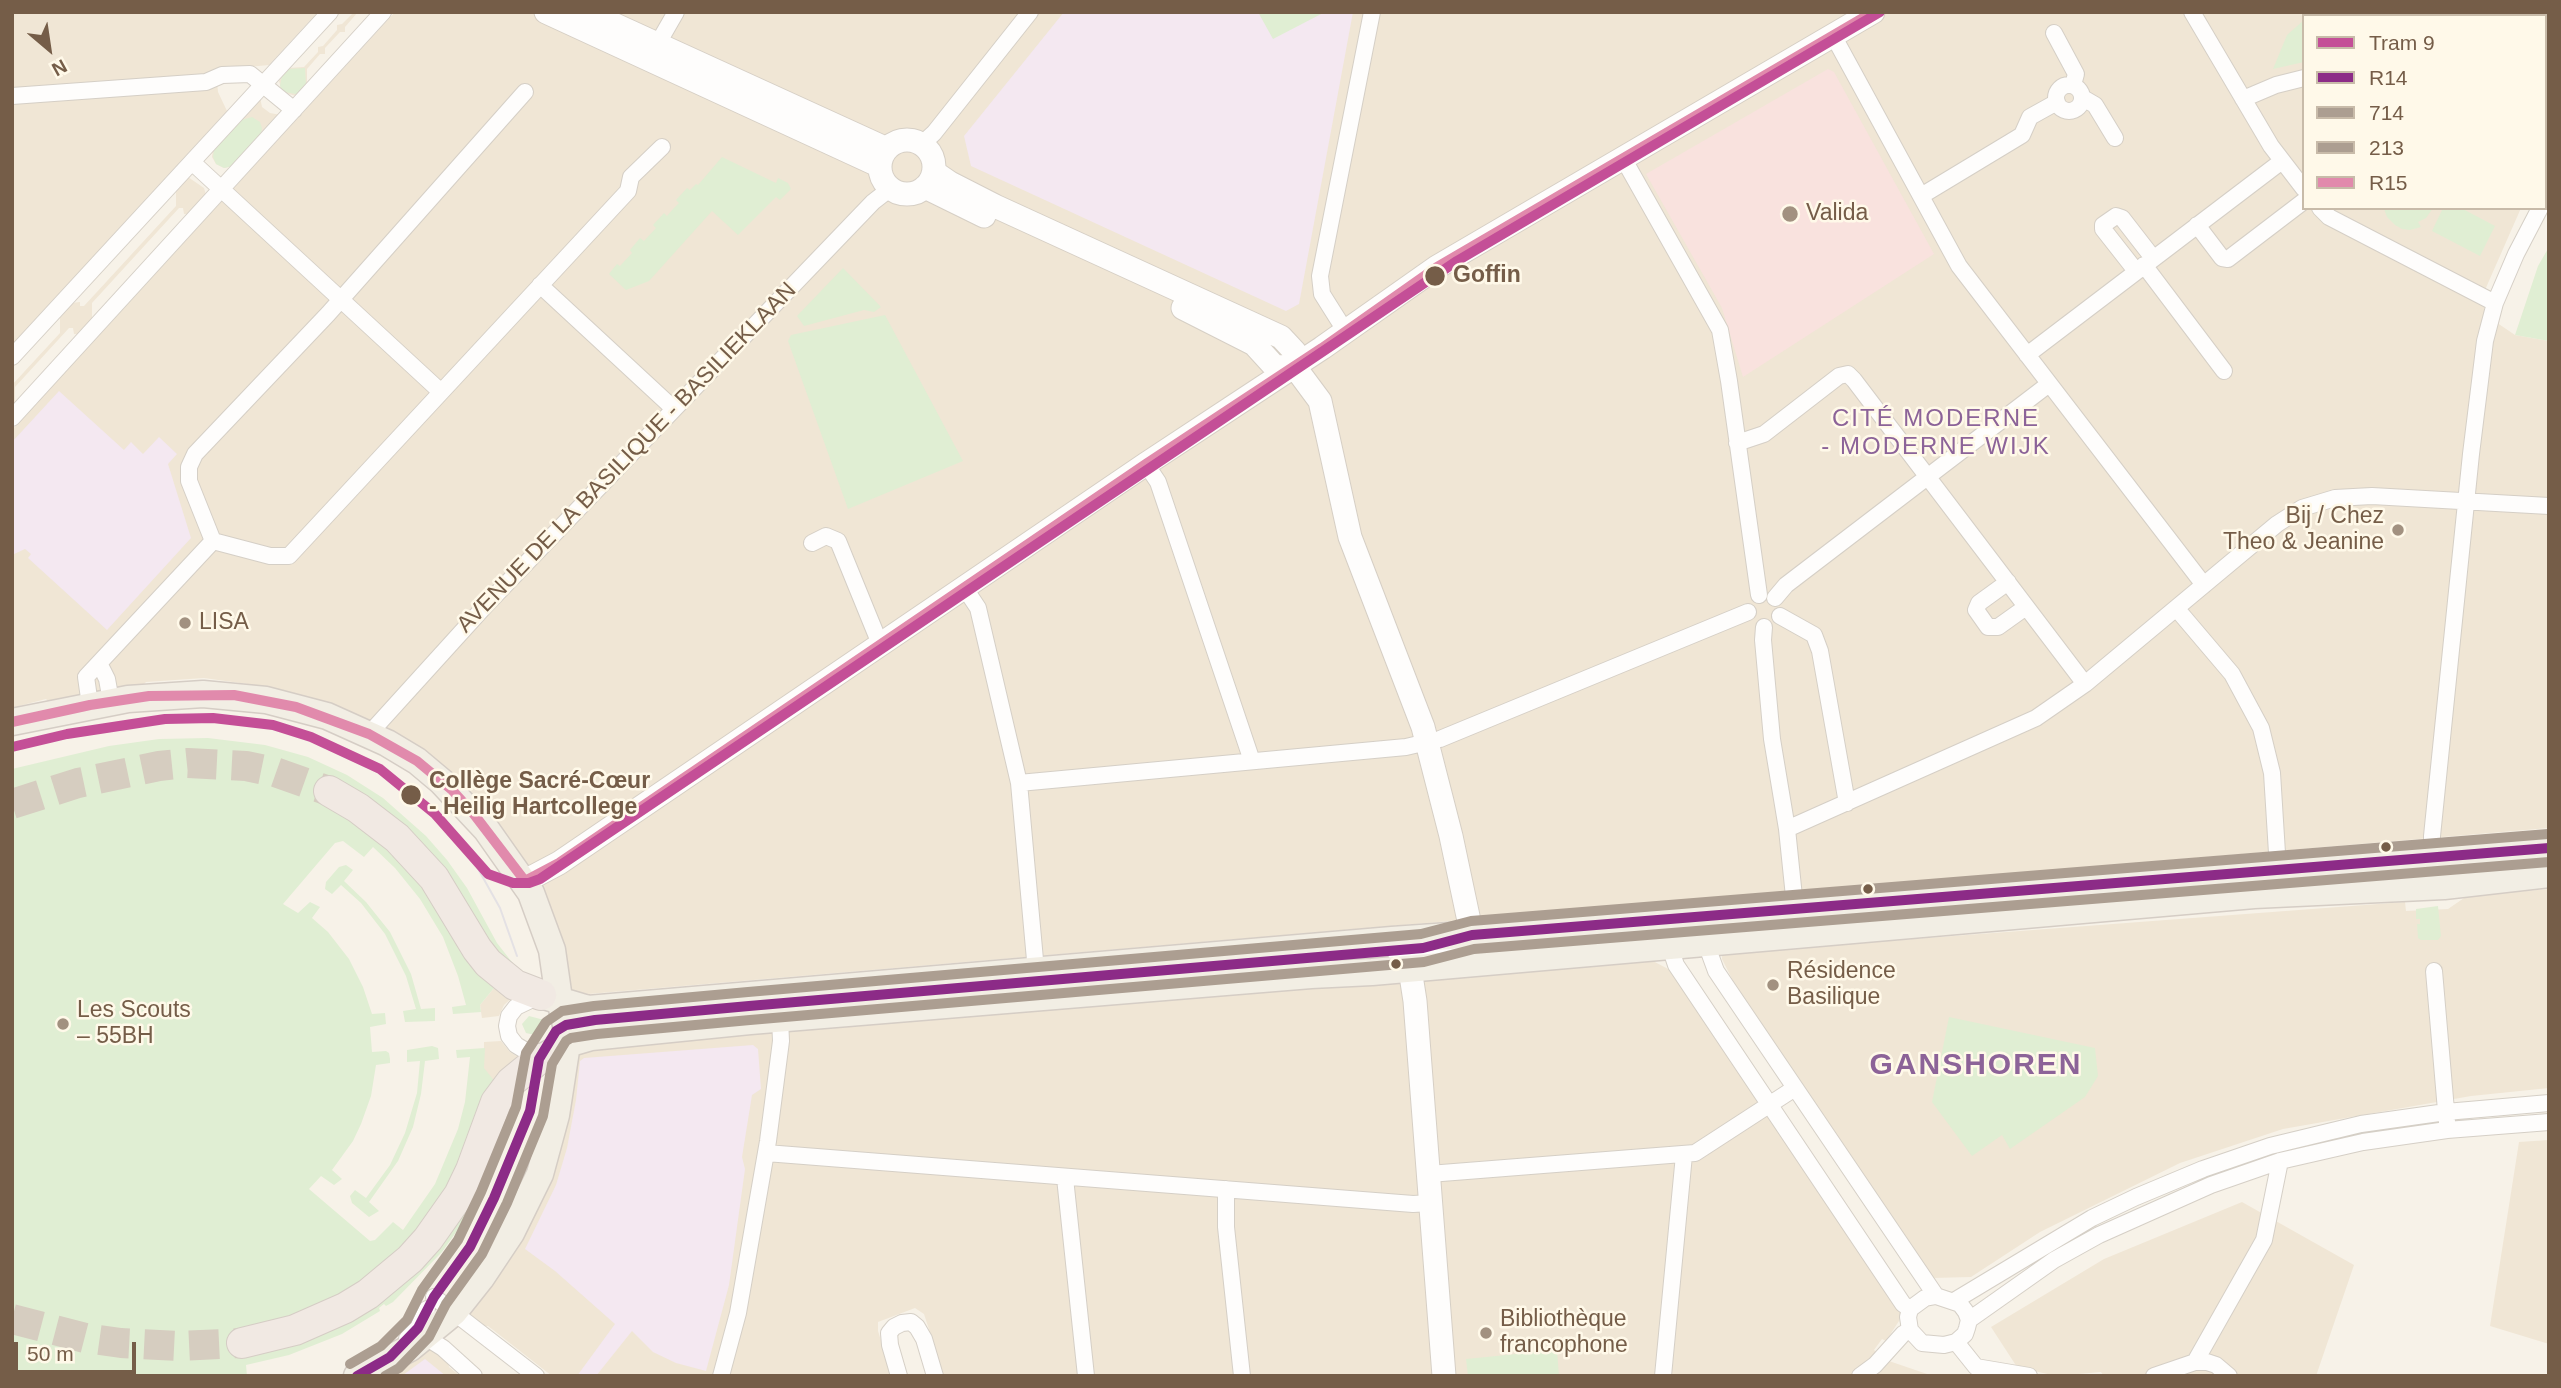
<!DOCTYPE html>
<html>
<head>
<meta charset="utf-8">
<style>
  body { margin:0 }
  #map { position:relative; width:2561px; height:1388px; overflow:hidden; background:#f7f2e8; font-family:Helvetica,sans-serif }
  canvas { display:block }
  .frame { position:absolute; inset:0; border:14px solid #755d48; pointer-events:none }
  .legend { position:absolute; left:2302px; top:14px; width:245px; height:196px; box-sizing:border-box; background:#fff9e9; border:2px solid #c8bba9; margin:0; padding:9px 12px; list-style:none; font-size:21px; color:#755d48 }
  .legend li { display:flex; align-items:center; gap:14px; height:35px }
  .legend b { width:35px; border:2px solid #c8bba9 }
  .north { position:absolute; left:14px; top:14px; width:70px; height:70px; -webkit-text-stroke:5px #fff9e9; paint-order:stroke; rotate:151deg; font-size:19px; font-weight:700; line-height:28px; text-align:center; color:#755d48 }
  .north::after { content:''; display:block; margin:auto; width:24px; height:32px; background:#755d48; clip-path:polygon(50% 0,100% 100%,50% 72%,0 100%) }
  .scale { position:absolute; left:14px; top:1342px; width:122px; height:32px; box-sizing:border-box; border:4px solid #755d48; border-top:0; padding-left:9px; font-size:21px; line-height:24px; white-space:nowrap; color:#755d48; -webkit-text-stroke:5px #fff9e9; paint-order:stroke }
</style>
</head>
<body>
<div id="map">
<canvas width="2561" height="1388"></canvas>
<div class="frame"></div>
<ul class="legend">
<li><b style="height:9px;background:#c44f97"></b>Tram 9</li>
<li><b style="height:9px;background:#8c2b87"></b>R14</li>
<li><b style="height:9px;background:#ac9e91"></b>714</li>
<li><b style="height:9px;background:#ac9e91"></b>213</li>
<li><b style="height:9px;background:#e18aac"></b>R15</li>
</ul>
<div class="north">N</div>
<div class="scale">50 m</div>
</div>
<script>
const context = document.querySelector('canvas').getContext('2d');
context.lineJoin = 'round';
function paint(path, color) {
  context.fillStyle = color;
  context.fill(path, 'evenodd');
}
function poly(rows) {
  const path = new Path2D();
  for (const r of rows) {
    if (r.length === 3) {
      path.moveTo(r[0] + r[2], r[1]);
      path.arc(r[0], r[1], r[2], 0, 2 * Math.PI);
      continue;
    }
    path.moveTo(r[0], r[1]);
    for (let i = 2; i < r.length; i += 2) path.lineTo(r[i], r[i + 1]);
  }
  return path;
}
function trace(path, color, width, dash) {
  context.strokeStyle = color;
  context.lineWidth = width;
  context.lineCap = dash ? 'butt' : 'round';
  context.setLineDash(dash || []);
  context.stroke(path);
}
function label(font, color, halo, rows, align = 'center') {
  context.font = font + ' Helvetica,sans-serif';
  context.lineWidth = 5;
  context.setLineDash([]);
  context.textBaseline = 'middle';
  context.strokeStyle = halo;
  context.fillStyle = color;
  for (const [text, x, y, turn = 0] of rows) {
    context.save();
    context.translate(x, y);
    context.rotate((+turn || 0) * Math.PI / 180);
    context.textAlign = isNaN(turn) ? turn : align;
    if (halo) context.strokeText(text, 0, 0);
    context.fillText(text, 0, 0);
    context.restore();
  }
}
const residential = poly([
  [12,12,318,12,269,65,216,70,218,92,227,111,12,346],
  [354,12,358,12,345,27,345,32,340,32,325,48,325,54,320,54,307,69,307,86,296,96,282,92,279,81,287,68,304,67,318,52,318,47,323,46,337,30,337,25,342,24],
  [395,12,2549,12,2549,178,2545,177,2545,16,2304,16,2304,208,2521,208,2485,290,2484,314,2515,335,2549,341,2549,828,588,994,570,990,518,858,328,703,254,685,204,678,146,682,141,687,50,703,46,699,19,706,12,712,12,430],
  [260,97,262,107,270,113,281,115,233,166,224,168,216,164,212,157,213,148],
  [188,177,204,188,206,195,190,214,184,214,183,208,179,208,92,303,92,321,80,334,74,334,73,328,69,328,15,387,15,405,12,408,12,385,60,333,60,316,71,303,80,302,80,306,84,306,176,206,176,189],
  [2549,889,2549,1088,2471,1096,2283,1129,2180,1163,2040,1232,1971,1277,1932,1278,1737,989,1722,959,1722,954,1741,952,2405,902,2406,911,2448,909,2467,896],
  [1651,960,1672,971,1898,1307,1901,1314,1899,1321,1886,1341,1882,1339,1874,1350,1886,1360,1933,1376,944,1376,924,1314,915,1308,878,1322,878,1331,892,1376,552,1376,488,1326,481,1327,469,1318,468,1306,491,1287,501,1273,520,1245,545,1194,564,1133,575,1060,582,1051,730,1036,733,1031,804,1025,811,1030],
  [499,982,514,996,504,1005,499,1016,482,1018,480,1005],
  [501,1041,510,1052,518,1057,437,1212,418,1234,484,1068,484,1042],
  [2549,1140,2549,1344,2490,1326,2519,1142],
  [2242,1202,2354,1265,2316,1376,2104,1376,2101,1372,2056,1376,2017,1367,1991,1327,2104,1259],
  [431,1347,448,1360,449,1367,460,1376,388,1376]
]);
const education = poly([
  [1064,12,1353,12,1299,304,1286,311,971,166,964,136],
  [59,391,124,450,131,442,143,454,159,437,177,454,168,464,191,538,107,630,28,558,31,554,25,549,12,555,12,442],
  [753,1045,758,1049,761,1089,752,1095,742,1157,745,1169,729,1285,706,1371,676,1363,653,1352,632,1331,596,1376,577,1376,615,1324,555,1271,525,1249,556,1185,567,1148,576,1100,580,1061,584,1058],
  [425,1359,446,1376,402,1376,403,1375]
]);
const medical = poly([
  [1828,69,1834,72,1934,254,1743,377,1722,308,1646,174]
]);
const green = poly([
  [1258,12,1325,12,1273,39],
  [2304,20,2304,62,2273,69,2287,35],
  [305,68,306,85,296,94,284,92,280,86,282,75,287,69],
  [252,117,260,122,262,128,261,135,233,166,224,168,216,164,213,157,214,149,241,120],
  [722,157,776,183,778,178,788,183,791,189,780,200,776,197,738,235,712,211,649,281,626,290,609,274,612,270,617,264,620,266,632,253,630,250,640,238,644,241,656,228,653,225,664,213,667,216,673,209,679,203,676,200,687,188,690,190,696,184,698,185],
  [2433,208,2426,218,2418,222,2421,227,2410,230,2402,229,2395,225,2387,217,2384,209],
  [2443,208,2461,208,2495,226,2480,256,2432,231],
  [2549,247,2549,341,2515,335,2538,266],
  [843,268,881,307,874,312,864,310,804,326,797,316],
  [885,315,963,461,848,509,788,341,791,335],
  [208,738,265,745,308,757,347,775,383,798,426,836,447,860,467,888,497,943,515,966,511,969,486,947,451,888,414,842,376,810,333,785,327,800,363,821,401,854,437,898,468,950,499,982,480,1005,481,1012,453,1014,452,1007,466,1005,458,976,443,937,420,899,395,868,373,847,364,857,343,841,335,843,283,904,298,913,310,902,320,907,312,918,328,932,349,959,363,987,372,1014,385,1013,386,1024,370,1027,372,1052,386,1051,389,1053,390,1059,390,1063,376,1065,371,1096,361,1124,353,1141,332,1170,342,1179,334,1185,321,1176,309,1189,370,1241,375,1240,393,1222,403,1230,435,1184,458,1129,465,1102,470,1057,457,1058,456,1050,485,1048,484,1068,496,1083,479,1111,469,1147,449,1190,431,1217,408,1245,373,1277,336,1300,291,1319,241,1331,244,1351,290,1340,329,1325,360,1308,395,1283,432,1248,460,1209,479,1176,497,1124,510,1100,514,1112,483,1188,471,1211,442,1252,393,1302,386,1306,384,1304,379,1308,380,1311,342,1334,289,1355,246,1365,247,1376,75,1376,12,1371,12,769,109,746,159,739],
  [346,865,353,870,344,881,366,902,390,932,411,974,421,1009,435,1008,435,1021,405,1022,403,1011,416,1009,406,976,385,934,361,903,341,885,332,894,325,889,326,882,339,867],
  [2438,906,2441,936,2438,940,2421,940,2418,938,2417,924,2420,924,2420,919,2416,919,2416,909],
  [529,1016,548,1021,548,1029,535,1035,526,1033,522,1024],
  [1949,1017,2095,1048,2098,1076,2085,1097,2010,1149,2002,1135,1972,1156,1932,1102],
  [432,1046,438,1048,439,1059,425,1061,421,1094,413,1127,398,1161,369,1202,379,1211,369,1217,352,1203,350,1196,355,1190,366,1198,390,1165,405,1133,417,1093,420,1061,407,1062,407,1050],
  [1557,1350,1559,1376,1468,1376,1466,1359]
]);
const highwayTunnel = poly([
  [12,804,78,783,159,766,188,763,246,766,275,772,329,791],
  [12,1319,85,1338,121,1343,180,1346,242,1343]
]);
const street = poly([
  [2192,12,2271,146,2304,189],
  [2379,16,2380,12],
  [2054,33,2076,74,2073,85],
  [1834,37,1959,266,2204,585],
  [653,52,676,12],
  [2069,98,13],
  [12,96,206,82,222,75,250,74,294,110],
  [2083,98,2095,105,2115,138],
  [2243,99,2276,85,2304,78],
  [922,144,934,133,1030,12],
  [1623,158,1720,330,1729,381,1759,595],
  [192,162,441,392],
  [1921,196,2022,135,2030,117,2057,102],
  [2545,198,2549,191],
  [2320,208,2329,217,2495,303],
  [2197,225,2222,258,2228,259,2304,201],
  [2144,265,2224,371],
  [2136,271,2103,229,2103,225,2116,216,2122,218,2153,258],
  [540,285,674,409],
  [1339,321,1322,294,1320,276,1372,12],
  [2027,355,2282,161],
  [12,357,330,12],
  [12,418,383,12],
  [1737,443,1764,434,1839,376,1848,374,1854,380,2085,684],
  [1146,464,1158,482,1252,761],
  [213,541,270,556,289,556,628,191,631,177,662,147],
  [213,541,189,481,189,467,195,454,328,314,525,92],
  [812,543,826,536,838,541,880,644],
  [2008,582,1979,603,1976,610,1988,627,1998,627,2026,607],
  [964,587,978,608,1019,783,1036,971],
  [1775,598,1786,585,2049,384],
  [2176,608,2232,674,2261,728,2272,773,2278,869],
  [1780,616,1814,635,1820,651,1847,803],
  [1764,627,1763,640,1772,739,1787,829,1796,916],
  [99,663,107,679,111,701],
  [90,705,86,677,213,541],
  [369,734,486,605,873,202,891,188],
  [1019,783,1406,747,1440,739,1748,612],
  [1787,829,2036,718,2085,684,2277,524,2302,508,2335,498,2372,496,2549,506],
  [2433,886,2432,836,2471,454,2485,341,2495,303,2516,254,2540,208],
  [1704,938,1716,971,1936,1296],
  [1668,941,1676,965,1903,1304,1910,1309],
  [2434,971,2447,1122],
  [539,1059,516,1045,509,1036,507,1026,509,1016,516,1007,541,995],
  [766,1153,1413,1204,1431,1203],
  [1429,1174,1695,1153,1795,1088],
  [1065,1178,1086,1376],
  [1226,1189,1226,1227,1242,1376],
  [1936,1296,1960,1304,1966,1312,1969,1320,1967,1328,1965,1334,1956,1342,1944,1345,1922,1343,1910,1330,1908,1317,1910,1309,1925,1298,1936,1296],
  [434,1297,536,1376],
  [1954,1301,2092,1218,2136,1197,2203,1169,2270,1146,2361,1124,2446,1112,2549,1103],
  [1969,1320,2054,1260,2099,1235,2211,1185,2280,1161,2363,1142,2447,1130,2549,1122],
  [419,1333,443,1348,474,1376],
  [407,1339,418,1328,427,1309],
  [1956,1342,1976,1367,2029,1376],
  [2195,1362,2264,1240,2280,1161],
  [721,1376,738,1313,768,1141,781,1041,780,1019],
  [899,1376,890,1345,889,1333,894,1327,902,1323,911,1322,917,1327,924,1339,935,1376],
  [1663,1376,1684,1155],
  [1860,1376,1875,1365,1903,1334,1910,1330],
  [2154,1376,2195,1362,2207,1362,2216,1365,2229,1376]
]);
const secondary = poly([
  [546,12,880,166],
  [587,12,887,149],
  [907,167,27],
  [934,172,950,183,995,206,1281,337,1295,352,1294,366],
  [925,187,984,216],
  [1183,308,1254,344,1275,367,1294,366],
  [1294,366,1320,401,1350,537,1423,727,1451,836,1472,935,1413,967],
  [525,881,559,863,1146,464,1322,348,1437,267,1873,12],
  [1392,940,1410,969,1415,1001,1444,1376]
]);
const primary = poly([
  [12,722,128,699,203,694,266,700,327,716,387,743,417,761,442,782,486,829,531,893,552,950,558,992,566,1025,567,1044,556,1115,540,1174,511,1233,481,1278,454,1312,410,1348,357,1376],
  [541,995,588,1009,1392,940,1650,922,2549,848],
  [539,1059,567,1044,591,1037,750,1021,1311,975,1372,972,2254,895,2444,886,2549,874]
]);
const highway = poly([
  [329,791,358,808,397,838,434,878,477,949,488,963,515,985,541,995],
  [242,1343,295,1330,345,1308,368,1294,410,1259,428,1239,459,1195,471,1170,496,1102,511,1082,539,1059]
]);
const tram = poly([
  [468,851,500,908,517,956]
]);
const bus1 = poly([
  [357,1376,390,1357,418,1328,434,1297,470,1247,494,1198,530,1111,539,1059,556,1031,566,1025,595,1020,749,1006,1423,948,1472,935,2549,848]
]);
const bus2 = poly([
  [385,1376,399,1368,429,1337,446,1304,482,1254,507,1203,543,1116,552,1064,566,1041,571,1038,597,1034,750,1020,1424,962,1474,949,2549,862]
]);
const bus3 = poly([
  [350,1364,381,1346,407,1320,422,1290,458,1240,481,1192,516,1107,526,1053,546,1022,562,1011,594,1006,748,992,1421,934,1471,921,2548,834]
]);
const bus4 = poly([
  [12,722,90,705,149,696,234,695,296,707,369,734,417,761,452,790,473,813,525,881],
  [525,881,559,863,1146,464,1322,348,1437,267,1873,12]
]);
const tram1 = poly([
  [12,747,67,734,165,719,213,718,273,725,311,737,380,769,435,814,488,874,513,883,529,883,540,879,1457,261,1880,12]
]);
const markers = [
  [1790,214,9,"#a29180"],
  [1435,276,11,"#755d48"],
  [2398,530,7,"#a29180"],
  [185,623,7,"#a29180"],
  [411,795,11,"#755d48"],
  [2386,847,6,"#755d48"],
  [1868,889,6,"#755d48"],
  [1396,964,6,"#755d48"],
  [1773,985,7,"#a29180"],
  [63,1024,7,"#a29180"],
  [1486,1333,7,"#a29180"]
];
const poiNames = [
  ["Valida",1806,214],
  ["Bij / Chez",2384,517,"right"],
  ["Theo & Jeanine",2384,543,"right"],
  ["LISA",199,623],
  ["Résidence",1787,972],
  ["Basilique",1787,998],
  ["Les Scouts",77,1011],
  ["– 55BH",77,1037],
  ["Bibliothèque",1500,1320],
  ["francophone",1500,1346]
];
const stopNames = [
  ["Goffin",1453,276],
  ["Collège Sacré-Cœur",429,782],
  ["- Heilig Hartcollege",429,808]
];
const streetNames = [
  ["AVENUE DE LA BASILIQUE - BASILIEKLAAN",627,458,-46]
];
const neighbourhoodNames = [
  ["CITÉ MODERNE",1936,419],
  ["- MODERNE WIJK",1936,447]
];
const districtNames = [
  ["GANSHOREN",1976,1066]
];
paint(residential, '#f0e6d5');
paint(education, '#f4e8f1');
paint(medical, '#f9e2de');
paint(green, '#e0eed3');
trace(highwayTunnel, '#d6cdc0', 30, [30, 15]);
trace(street, '#d5cfc6', 18);
trace(secondary, '#d6cfc5', 25);
trace(primary, '#d5cdc5', 29);
trace(highway, '#d5cdc5', 32);
trace(street, '#fefdfc', 16);
trace(secondary, '#fefdfc', 23);
trace(primary, '#f2eee4', 26);
trace(highway, '#f1e9e3', 30);
trace(tram, '#e4e1e4', 2);
trace(bus1, '#8c2b87', 10);
trace(bus2, '#ac9e91', 10);
trace(bus3, '#ac9e91', 10);
trace(bus4, '#e18aac', 10);
trace(tram1, '#c44f97', 10);
for (const [x, y, r, color] of markers) {
  const dot = new Path2D();
  dot.arc(x, y, r, 0, 2 * Math.PI);
  context.fillStyle = color;
  context.fill(dot);
  trace(dot, '#fff9e9', 2.5);
}
label('23px', '#755d48', '#fff9e9', poiNames, 'left');
label('bold 23px', '#755d48', '#fff9e9', stopNames, 'left');
label('23px', '#755d48', '#fff9e9', streetNames);
context.letterSpacing = '2px';
label('24px', '#8c6398', '#fff9e9', neighbourhoodNames);
context.letterSpacing = '0px';
context.letterSpacing = '2px';
label('bold 30px', '#8c6398', '#fff9e9', districtNames);
context.letterSpacing = '0px';
</script>
</body>
</html>
